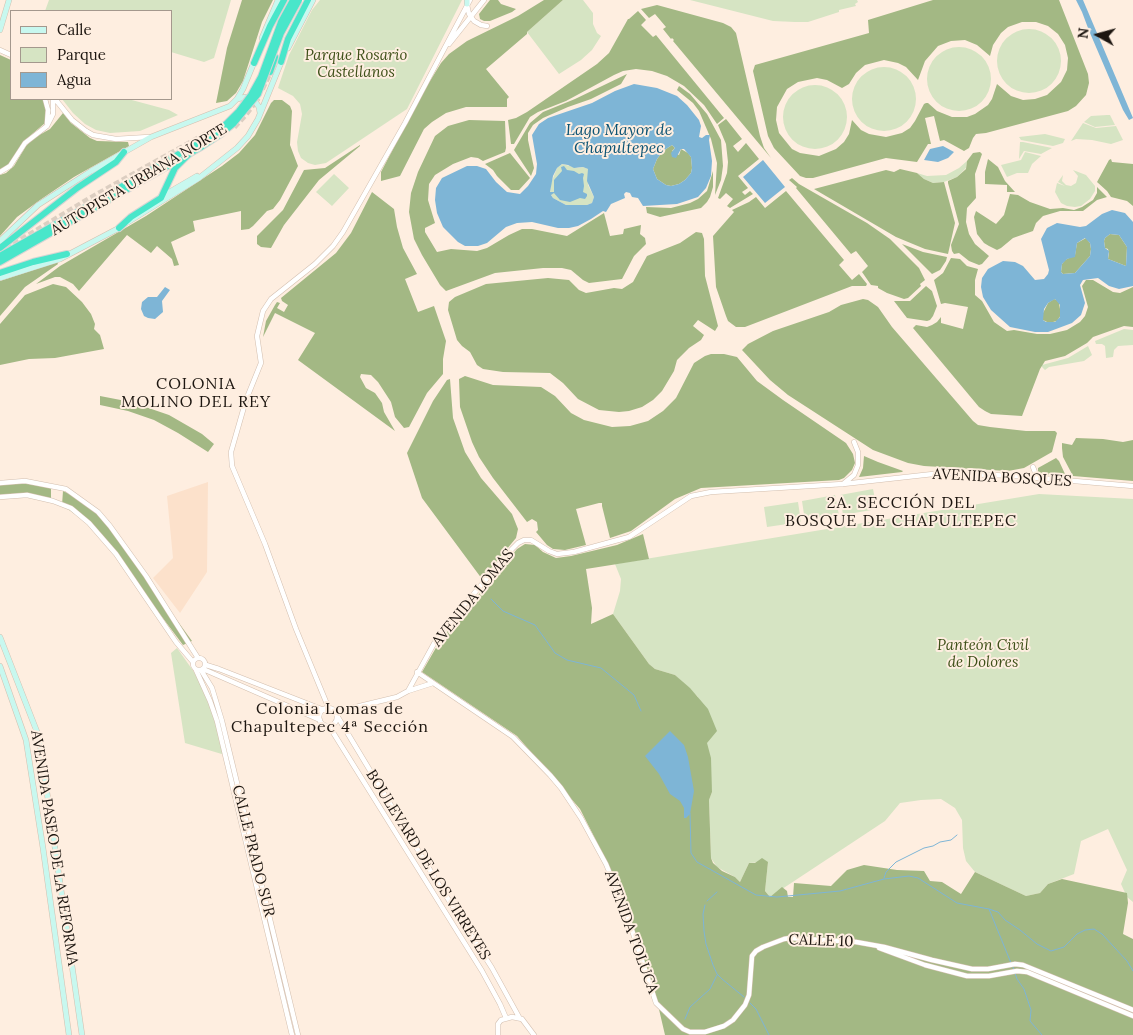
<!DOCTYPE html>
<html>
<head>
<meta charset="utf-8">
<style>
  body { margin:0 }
  #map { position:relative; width:1133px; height:1035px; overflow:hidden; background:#feeee0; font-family:Lora,serif }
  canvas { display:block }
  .legend { position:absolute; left:10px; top:10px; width:162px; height:90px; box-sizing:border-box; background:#feeee0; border:1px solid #a4988d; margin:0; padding:6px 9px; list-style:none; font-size:15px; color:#1d1610 }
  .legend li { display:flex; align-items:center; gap:10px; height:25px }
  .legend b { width:25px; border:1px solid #a4988d }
  .north { position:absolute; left:1073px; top:10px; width:50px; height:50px; -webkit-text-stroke:4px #feeee0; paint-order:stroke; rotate:277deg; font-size:14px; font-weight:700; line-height:20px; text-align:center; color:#1d1610 }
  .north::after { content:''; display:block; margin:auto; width:18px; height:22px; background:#1d1610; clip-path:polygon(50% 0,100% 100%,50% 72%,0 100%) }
</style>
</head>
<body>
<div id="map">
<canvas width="1133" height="1035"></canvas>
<ul class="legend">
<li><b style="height:6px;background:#c8f8ef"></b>Calle</li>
<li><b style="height:14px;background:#d6e4c3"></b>Parque</li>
<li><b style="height:14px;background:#7eb5d6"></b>Agua</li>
</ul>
<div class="north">N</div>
</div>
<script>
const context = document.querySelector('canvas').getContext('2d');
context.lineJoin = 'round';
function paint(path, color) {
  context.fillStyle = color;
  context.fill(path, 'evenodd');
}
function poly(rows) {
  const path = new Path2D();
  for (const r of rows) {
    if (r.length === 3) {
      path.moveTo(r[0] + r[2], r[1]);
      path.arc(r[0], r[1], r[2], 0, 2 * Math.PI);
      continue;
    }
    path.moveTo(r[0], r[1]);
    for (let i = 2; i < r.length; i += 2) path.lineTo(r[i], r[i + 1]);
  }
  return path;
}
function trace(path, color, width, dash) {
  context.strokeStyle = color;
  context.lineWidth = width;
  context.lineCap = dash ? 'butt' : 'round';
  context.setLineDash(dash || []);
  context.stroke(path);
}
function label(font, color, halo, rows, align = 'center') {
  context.font = font + ' Lora,serif';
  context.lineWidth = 4;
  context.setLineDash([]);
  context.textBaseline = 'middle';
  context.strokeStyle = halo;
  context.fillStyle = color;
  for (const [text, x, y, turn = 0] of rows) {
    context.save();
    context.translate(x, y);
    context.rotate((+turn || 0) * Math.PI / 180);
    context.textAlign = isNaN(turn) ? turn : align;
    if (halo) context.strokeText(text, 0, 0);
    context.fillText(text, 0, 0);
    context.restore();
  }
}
const built = poly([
  [208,482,207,572,180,613,153,578,173,558,167,496]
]);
const green = poly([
  [49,0,231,0,214,58,204,62,171,52,171,11,45,11],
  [320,0,462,0,407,109,326,163,315,165,308,163,301,158,298,151,297,142,302,114,300,104,293,96,278,88,289,55,312,10],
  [563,0,583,0,593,13,593,24,597,33,601,36,592,50,581,60,559,74,527,32],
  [690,0,857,0,858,2,855,4,856,6,839,10,839,12,808,22,795,22,773,21],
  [1029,61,32],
  [959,79,32],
  [884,99,32],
  [815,117,32],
  [62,99,128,99,169,110,178,115,140,131,110,133,96,130,85,124,73,113],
  [1107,115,1110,115,1115,125,1095,127,1084,122,1091,116],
  [1083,123,1096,128,1116,126,1123,140,1111,144,1092,140,1076,139,1071,141],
  [1045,134,1065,139,1063,143,1053,146,1021,140,1019,137],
  [1020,142,1023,142,1052,148,1041,154,1024,151,1019,159],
  [1025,152,1041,156,1032,164,1028,173,1017,173,1007,177,1001,165,1021,160],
  [967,161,966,168,957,177,944,182,933,183,924,179,917,173,927,176,946,175,959,168],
  [562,164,578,168,583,167,588,169,588,185,594,197,592,203,587,205,566,205,553,198,550,193,551,183,557,168],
  [1073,170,1086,175,1095,186,1095,191,1090,199,1081,206,1075,207,1067,206,1061,203,1055,192,1057,183,1065,186,1058,182,1063,175,1062,181,1066,185,1071,186,1076,183,1078,176],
  [334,174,349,188,332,206,316,192],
  [1124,329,1133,330,1133,345,1118,346,1114,350,1113,357,1106,358,1105,346,1102,344,1096,344,1095,341],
  [1088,346,1092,355,1084,361,1049,367,1045,370,1042,367,1042,365,1068,358],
  [873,489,877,509,843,515,840,495],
  [1039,494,1133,499,1133,902,1127,897,1121,884,1127,870,1108,829,1081,841,1074,874,1048,884,1040,893,1026,896,975,872,966,861,963,848,962,820,955,808,941,799,921,800,900,803,885,821,770,897,765,891,768,862,749,863,740,882,735,877,717,867,711,858,709,800,712,792,698,697,675,675,655,669,649,664,613,614,620,591,621,579,615,564],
  [835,495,839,515,805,521,802,501],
  [798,502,801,522,767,527,764,507],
  [177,648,194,672,210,701,225,755,185,743,171,653]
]);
const forest = poly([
  [242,0,273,0,262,22,243,81,236,93,227,101,216,103,227,48],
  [490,0,498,0,501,4,516,9,512,12,490,21,484,21,480,19,479,14],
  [544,0,563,0,527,32,527,34,486,69,509,97,507,99,507,107,466,107,446,113,432,122,424,129,400,176,381,181,381,172,422,94,441,63,449,54,467,41,518,16],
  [933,0,1059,0,1088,74,1089,83,1086,95,1076,106,1068,111,986,133,976,134,973,138,969,148,964,151,944,140,940,141,934,116,925,118,931,144,928,144,917,162,886,158,813,178,806,178,800,176,774,148,768,136,753,71,755,65,869,33,868,20],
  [1022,22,1036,22,1048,26,1058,34,1065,45,1068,58,1067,70,1061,82,1047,95,1035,99,1023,100,1011,96,997,84,992,99,988,105,975,114,967,117,952,117,937,111,928,103,926,103,924,104,915,121,910,128,902,133,886,137,869,134,861,130,852,120,849,134,844,142,836,149,819,156,800,153,792,149,779,133,776,120,777,107,787,89,798,82,817,78,827,80,842,88,849,84,856,73,865,65,884,60,898,63,906,67,918,80,925,61,938,46,951,41,965,40,977,45,990,56,993,45,1001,33,1008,27],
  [657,5,723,23,731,27,736,33,760,136,764,148,771,158,673,41,674,40,672,38,671,39,663,29,666,27,655,14,649,18,641,9],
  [638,11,646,20,641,25,653,37,656,35,724,118,717,124,704,105,684,86,667,76,652,71,636,69,623,71,614,75,566,101,538,112,530,117,514,144,511,144,508,120,516,118,527,112,597,64,609,53,628,19,629,19],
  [0,55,11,60,11,99,44,99,48,113,45,123,23,142,10,163,0,170],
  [627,74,621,84,591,99,568,107,543,118,533,125,528,133,528,140,534,168,531,176,514,150,530,123,543,112,575,99],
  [679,86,690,94,707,114,721,140,723,166,721,180,715,195,717,163,711,139,699,111,693,103,677,90],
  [274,100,282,100,290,106,292,111,290,145,298,166,280,200,273,209,267,211,253,226,249,229,241,230,241,211,193,221,195,231,171,242,179,265,174,266,172,259,157,246,151,253,127,235,79,291,73,284,60,277,55,277,36,284,60,266,146,216,222,166,239,153,255,135,271,103],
  [63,113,71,123,90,138,97,141,128,142,129,146,74,177,40,200,17,217,0,236,0,175,6,173,14,166,26,146,34,138,50,129],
  [726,119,742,139,733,146,738,152,746,143,759,159,738,176,748,188,742,192,745,195,750,191,753,194,730,208,727,206,733,199,726,193,720,199,718,198,727,173,728,162,726,144,718,125],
  [469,120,505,121,506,148,505,152,483,161,478,158,471,157,453,164,435,175,429,184,428,200,435,223,425,228,425,232,437,252,451,249,477,251,487,248,509,235,522,229,532,229,567,236,604,213,610,236,623,234,624,229,641,225,640,234,645,238,646,244,634,256,622,279,589,283,583,280,571,270,562,268,543,268,495,273,446,291,440,285,422,255,414,239,409,212,411,193,418,172,435,136,448,126],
  [360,145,360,146,319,180,284,225,271,248,261,247,257,244,257,236,283,210,304,170,325,168],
  [672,145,675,148,672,151,679,155,681,149,688,153,691,157,692,168,691,173,685,180,679,184,671,186,666,185,657,179,653,169,657,159,663,151],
  [980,152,982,154,975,174,976,198,967,208,966,222,969,234,975,244,989,256,982,264,979,265,969,261,959,253,954,254,952,251,951,245,959,224,948,183,948,181,957,177,966,169,967,161,973,153],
  [510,153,530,178,519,190,511,190,497,176,493,170,485,164],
  [988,159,998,167,1005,181,1015,192,1007,192,1007,185,985,184,985,172],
  [1111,159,1112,162,1133,164,1133,206,1127,201,1111,197,1107,191,1097,182,1109,160],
  [900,169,917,173,924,179,933,183,944,182,955,223,948,254,925,249,896,237,814,189,886,170,894,172],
  [713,171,713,187,710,197,707,202,701,208,660,217,647,213,646,207,671,208,690,203,698,199,707,191],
  [792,178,799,184,867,223,890,239,919,268,925,280,920,284,921,286,908,298,904,299,887,293,878,288,878,286,871,285,862,272,868,266,856,251,851,254,796,188,797,187,789,180],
  [1097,187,1107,197,1097,200,1083,211,1060,211,1043,216,1036,223,1033,231,1013,238,1001,248,997,250,989,246,984,243,977,234,974,217,976,211,996,224,1004,215,1010,194,1018,195,1030,202,1050,209,1063,208,1074,210,1082,207,1093,200,1097,193],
  [786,191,844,260,839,265,852,280,859,274,867,284,866,286,852,286,745,327,736,327,728,321,726,316,716,287,713,236,734,212,732,210,749,202,756,197,765,208],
  [372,192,394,209,397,227,403,248,417,274,405,279,418,312,434,306,446,341,443,359,443,374,427,393,409,427,404,428,395,417,391,402,378,382,371,375,361,374,360,377,366,388,375,393,382,403,384,412,395,431,298,360,315,333,275,313,263,337,266,321,275,305,277,302,280,303,277,308,284,312,288,305,282,301,281,298,336,253,351,233],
  [696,232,702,233,704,239,705,276,718,326,715,331,698,320,693,326,704,335,701,340,689,348,677,360,674,371,662,391,653,400,642,407,629,411,619,412,599,410,578,399,563,383,550,373,503,372,483,369,477,365,470,352,462,346,457,340,448,310,449,302,455,297,486,284,548,278,569,280,579,290,586,293,614,288,622,289,633,282,647,256,680,243],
  [1110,234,1119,235,1127,247,1126,266,1108,259,1109,253,1108,249,1105,248,1104,241,1105,238],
  [1086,238,1090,243,1091,249,1090,256,1075,273,1063,274,1061,272,1062,264,1065,260,1075,255,1077,243],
  [902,244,923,252,947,257,946,261,940,270,932,274],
  [951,258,960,259,967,266,978,269,975,280,975,295,982,301,994,322,1007,331,1014,330,1037,334,1050,334,1067,330,1080,322,1085,316,1088,307,1082,286,1086,280,1093,280,1113,292,1120,293,1133,287,1133,327,1124,326,1093,337,1087,343,1065,356,1045,361,1040,369,1022,416,991,414,985,411,979,407,913,328,916,325,927,327,932,325,937,322,941,317,941,323,963,329,968,307,945,303,941,304,934,280,943,273],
  [57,262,58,264,25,287,0,316,0,281],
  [53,284,66,287,82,302,91,314,95,324,94,329,100,335,104,349,55,358,29,359,0,365,0,324,25,295],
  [926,286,932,291,937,306,933,316,930,320,927,321,907,318,894,301,910,301],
  [863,299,868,300,878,307,892,327,973,421,978,425,990,427,1026,431,1055,431,1057,433,1052,452,1024,468,1008,471,924,466,908,463,873,450,788,395,770,380,742,350,748,344,773,331,829,312,841,305],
  [1054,299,1057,300,1059,303,1061,315,1057,321,1049,323,1043,320,1043,313,1048,303],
  [711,354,724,354,737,357,757,381,783,400,846,443,853,454,855,463,852,470,844,478,839,480,701,488,675,499,631,531,610,538,602,506,602,503,599,503,576,509,586,545,565,550,553,549,547,545,536,532,538,530,537,522,532,519,527,522,493,478,479,457,472,442,460,407,459,379,465,376,493,385,541,387,555,396,571,413,584,420,612,427,630,426,648,421,663,411,676,398,694,363,705,356],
  [450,379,453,418,465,452,481,478,512,514,518,529,516,538,482,579,422,498,407,453,433,401,447,380],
  [100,396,131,402,169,415,202,434,214,444,208,452,178,433,154,420,128,411,100,405],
  [1076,438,1103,439,1123,442,1133,440,1133,481,1073,476,1063,457,1062,448,1062,443,1072,445],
  [864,456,878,462,903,471,902,472,859,477,863,468],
  [1056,458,1059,461,1065,474,1065,477,1038,474,1038,468],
  [23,483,51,487,51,499,24,495,0,497,0,485],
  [63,491,76,497,102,517,192,641,183,645,96,529,62,505],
  [643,534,649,559,586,569,592,608,591,624,613,614,649,664,655,669,675,675,690,688,708,709,717,731,707,743,711,758,712,792,709,800,711,858,713,863,722,871,735,877,740,882,749,863,755,863,762,858,768,862,765,891,770,897,782,887,787,891,788,897,793,897,794,883,831,886,847,870,864,865,897,870,924,871,930,881,942,882,961,894,975,872,1026,896,1040,893,1048,884,1062,879,1127,893,1128,903,1123,934,1133,939,1133,1035,665,1035,654,988,607,862,580,809,517,736,422,672,441,639,517,549,525,544,535,545,543,552,556,558,571,556,617,545]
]);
const water = poly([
  [1076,0,1083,0,1133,118,1129,120,1123,110,1090,33,1089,28,1088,28,1082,12],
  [634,84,657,88,677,96,687,105,699,120,701,126,699,137,702,138,706,135,710,135,709,140,712,161,711,176,706,188,698,197,677,204,643,206,638,198,632,197,630,193,626,192,624,194,625,198,611,204,606,212,603,211,591,219,578,226,569,228,558,228,532,222,517,223,506,227,487,243,478,246,465,246,458,242,443,227,437,213,435,200,436,188,442,178,467,166,477,166,486,169,496,182,507,192,520,194,528,186,536,174,537,164,532,135,539,124,548,118,592,103,615,91],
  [672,145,675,148,671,153,672,157,676,158,681,149,684,149,691,157,692,168,691,173,685,180,679,184,671,186,666,185,657,179,653,169,657,159,663,151],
  [562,164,568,165,574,168,583,167,588,169,587,181,594,197,592,203,587,205,566,205,553,198,551,195,554,193,560,200,570,202,580,198,585,199,587,196,587,194,583,192,584,186,583,178,584,174,582,173,579,174,574,171,567,170,564,166,561,167,562,171,554,180,554,192,550,192,553,176,557,168],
  [943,146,954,152,948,158,938,162,924,160,930,149],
  [763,160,785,187,765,203,743,177],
  [1112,210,1125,213,1133,222,1133,286,1119,289,1109,286,1098,278,1083,280,1080,285,1085,303,1081,315,1072,323,1048,332,1035,332,1010,327,991,310,983,297,981,287,982,278,988,269,1003,261,1015,262,1023,266,1035,280,1044,279,1048,274,1049,270,1041,239,1047,228,1057,223,1080,227,1086,226,1102,214],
  [1110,234,1119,235,1127,247,1126,266,1108,259,1109,251,1105,248,1104,241,1105,238],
  [1085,238,1090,243,1091,249,1090,256,1075,273,1063,274,1061,272,1062,264,1067,259,1075,257,1077,243],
  [1055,299,1060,305,1060,317,1055,322,1046,322,1043,320,1044,309,1048,303],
  [165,287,170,290,162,301,163,312,155,319,148,318,144,316,141,309,142,302,148,297,157,297],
  [670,731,684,745,688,757,694,791,690,814,686,818,684,818,684,808,680,801,670,794,659,774,645,756]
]);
const stream = poly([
  [491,599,503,611,535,625,555,653,567,660,601,668,634,695,641,711],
  [690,813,691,853,697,862,756,895,777,897,840,891,884,879,909,876,918,878,957,903,989,909,998,912,1005,920,1020,930,1037,944,1051,951,1064,947,1077,934,1085,930,1094,929,1102,934,1127,961,1133,971],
  [884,878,886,872,896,862,924,848,933,846,940,842,951,840,957,835],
  [707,901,717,892],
  [705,905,703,914,704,931,706,944,713,965,717,974,722,979,744,997],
  [989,909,1011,963],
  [1013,967,1017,979,1024,989,1031,1010,1030,1021,1042,1035],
  [750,1003,756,1009,769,1035],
  [685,1019,690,1007,710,989,717,975]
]);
const motorwayTunnel = poly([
  [262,89,270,72],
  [234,127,245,115,258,98],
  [6,249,91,198,208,133]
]);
const tertiary = poly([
  [467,5,469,14,474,21,481,25,487,26],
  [449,44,484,0],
  [0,50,11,55],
  [45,99,48,110,47,123],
  [55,99,72,120,86,131,93,135,116,139,149,137],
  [0,172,10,166,25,143,47,126,53,114,53,99],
  [1033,467,1036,475,1041,478],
  [0,483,25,481,66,489,98,512,110,526,146,576,198,658],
  [843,484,854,475,858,465,858,452,854,442],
  [0,497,27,495,53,501,71,508,89,523,116,554,176,642,193,662],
  [199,664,6],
  [206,665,219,669,324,710],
  [203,669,320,720],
  [196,670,210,701,217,721,292,1035],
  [201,670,212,688,222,721,298,1035],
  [417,672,513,737,550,775,561,788,581,818,606,864,627,915,656,1003,683,1029,690,1032,705,1032,724,1026,733,1020,745,1005,749,995,752,956,756,951,763,947,784,939,790,938,856,942,884,947,932,960,972,969,988,969,1015,964,1023,965,1133,1010],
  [408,691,437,638,447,625,512,549,518,543,524,540,531,540,549,551,557,554,574,552,629,537,691,496,711,492,843,484,942,473,1016,476,1133,486],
  [328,717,9],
  [329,709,296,629,265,544,232,466,231,452,246,400,261,363,257,336,263,311,271,299,315,264,333,246,343,232,405,123,470,0],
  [335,712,397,697,408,691,433,683],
  [336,714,436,880,492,968,519,1017],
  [329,726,482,971,500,1004,506,1018],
  [879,948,925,965,967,976,989,976,1017,971,1027,972,1133,1016],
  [498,1035,498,1024,501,1020,512,1017,522,1019,534,1035]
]);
const secondary = poly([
  [467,4,467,0],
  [0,30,9,0],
  [262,38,278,0],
  [288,48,313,0],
  [237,99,246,97,254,100,259,107,260,113],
  [161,197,197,176],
  [128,222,199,178,237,148,248,136,258,119,282,60],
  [0,241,38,205,91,171,151,137,230,106,237,99,243,89,255,60],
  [0,278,60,259,121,227],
  [0,637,39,737,82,1035],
  [0,666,26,740,43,848,69,1035]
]);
const motorway = poly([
  [281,62,288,39,308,0],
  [254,63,270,26,284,0],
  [270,72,275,57],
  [119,228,131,217,161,198,175,168],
  [0,248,77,188,116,162,124,152],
  [0,256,198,143],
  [0,262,201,147],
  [0,273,33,262,67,254]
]);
const motorwayBridge = poly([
  [198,143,226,124,239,111,251,95,261,77,281,22,293,0],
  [201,147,221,134,233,124,258,94,281,33,299,0],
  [175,168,189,154]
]);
const parkNames = [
  ["Parque Rosario",356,56],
  ["Castellanos",356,73],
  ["Panteón Civil",983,646],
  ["de Dolores",983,663]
];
const streetNames = [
  ["AUTOPISTA URBANA NORTE",139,180,-31],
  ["AVENIDA BOSQUES",1002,478,3],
  ["AVENIDA LOMAS",473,598,-51],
  ["AVENIDA PASEO DE LA REFORMA",54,848,81],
  ["CALLE PRADO SUR",253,851,76],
  ["BOULEVARD DE LOS VIRREYES",428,865,58],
  ["AVENIDA TOLUCA",631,932,70],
  ["CALLE 10",821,941,2]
];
const waterNames = [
  ["Lago Mayor de",619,130],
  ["Chapultepec",619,148]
];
const neighbourhoodNames = [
  ["COLONIA",196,384],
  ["MOLINO DEL REY",196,402],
  ["2A. SECCIÓN DEL",901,503],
  ["BOSQUE DE CHAPULTEPEC",901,521],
  ["Colonia Lomas de",330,709],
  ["Chapultepec 4ª Sección",330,727]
];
paint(built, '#fce1cb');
paint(green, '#d6e4c3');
paint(forest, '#a3b884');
paint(water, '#7eb5d6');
trace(stream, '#7eb5d6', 1);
trace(motorwayTunnel, '#dccec1', 6, [6, 3]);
trace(tertiary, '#d3bfaf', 5.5);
trace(secondary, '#d3bfaf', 6);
trace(motorway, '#d6d5d4', 8);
trace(tertiary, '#fff', 4.5);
trace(secondary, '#c8f8ef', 5);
trace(motorway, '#49e6ca', 6);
trace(motorwayBridge, '#d6d5d4', 8, []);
trace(motorwayBridge, '#49e6ca', 6);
label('italic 15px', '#3e5018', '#feeee0', parkNames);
label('15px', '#1d1610', '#feeee0', streetNames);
label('italic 16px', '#0c5374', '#feeee0', waterNames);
context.letterSpacing = '1px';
label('16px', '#1d1610', '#feeee0', neighbourhoodNames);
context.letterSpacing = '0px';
</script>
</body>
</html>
